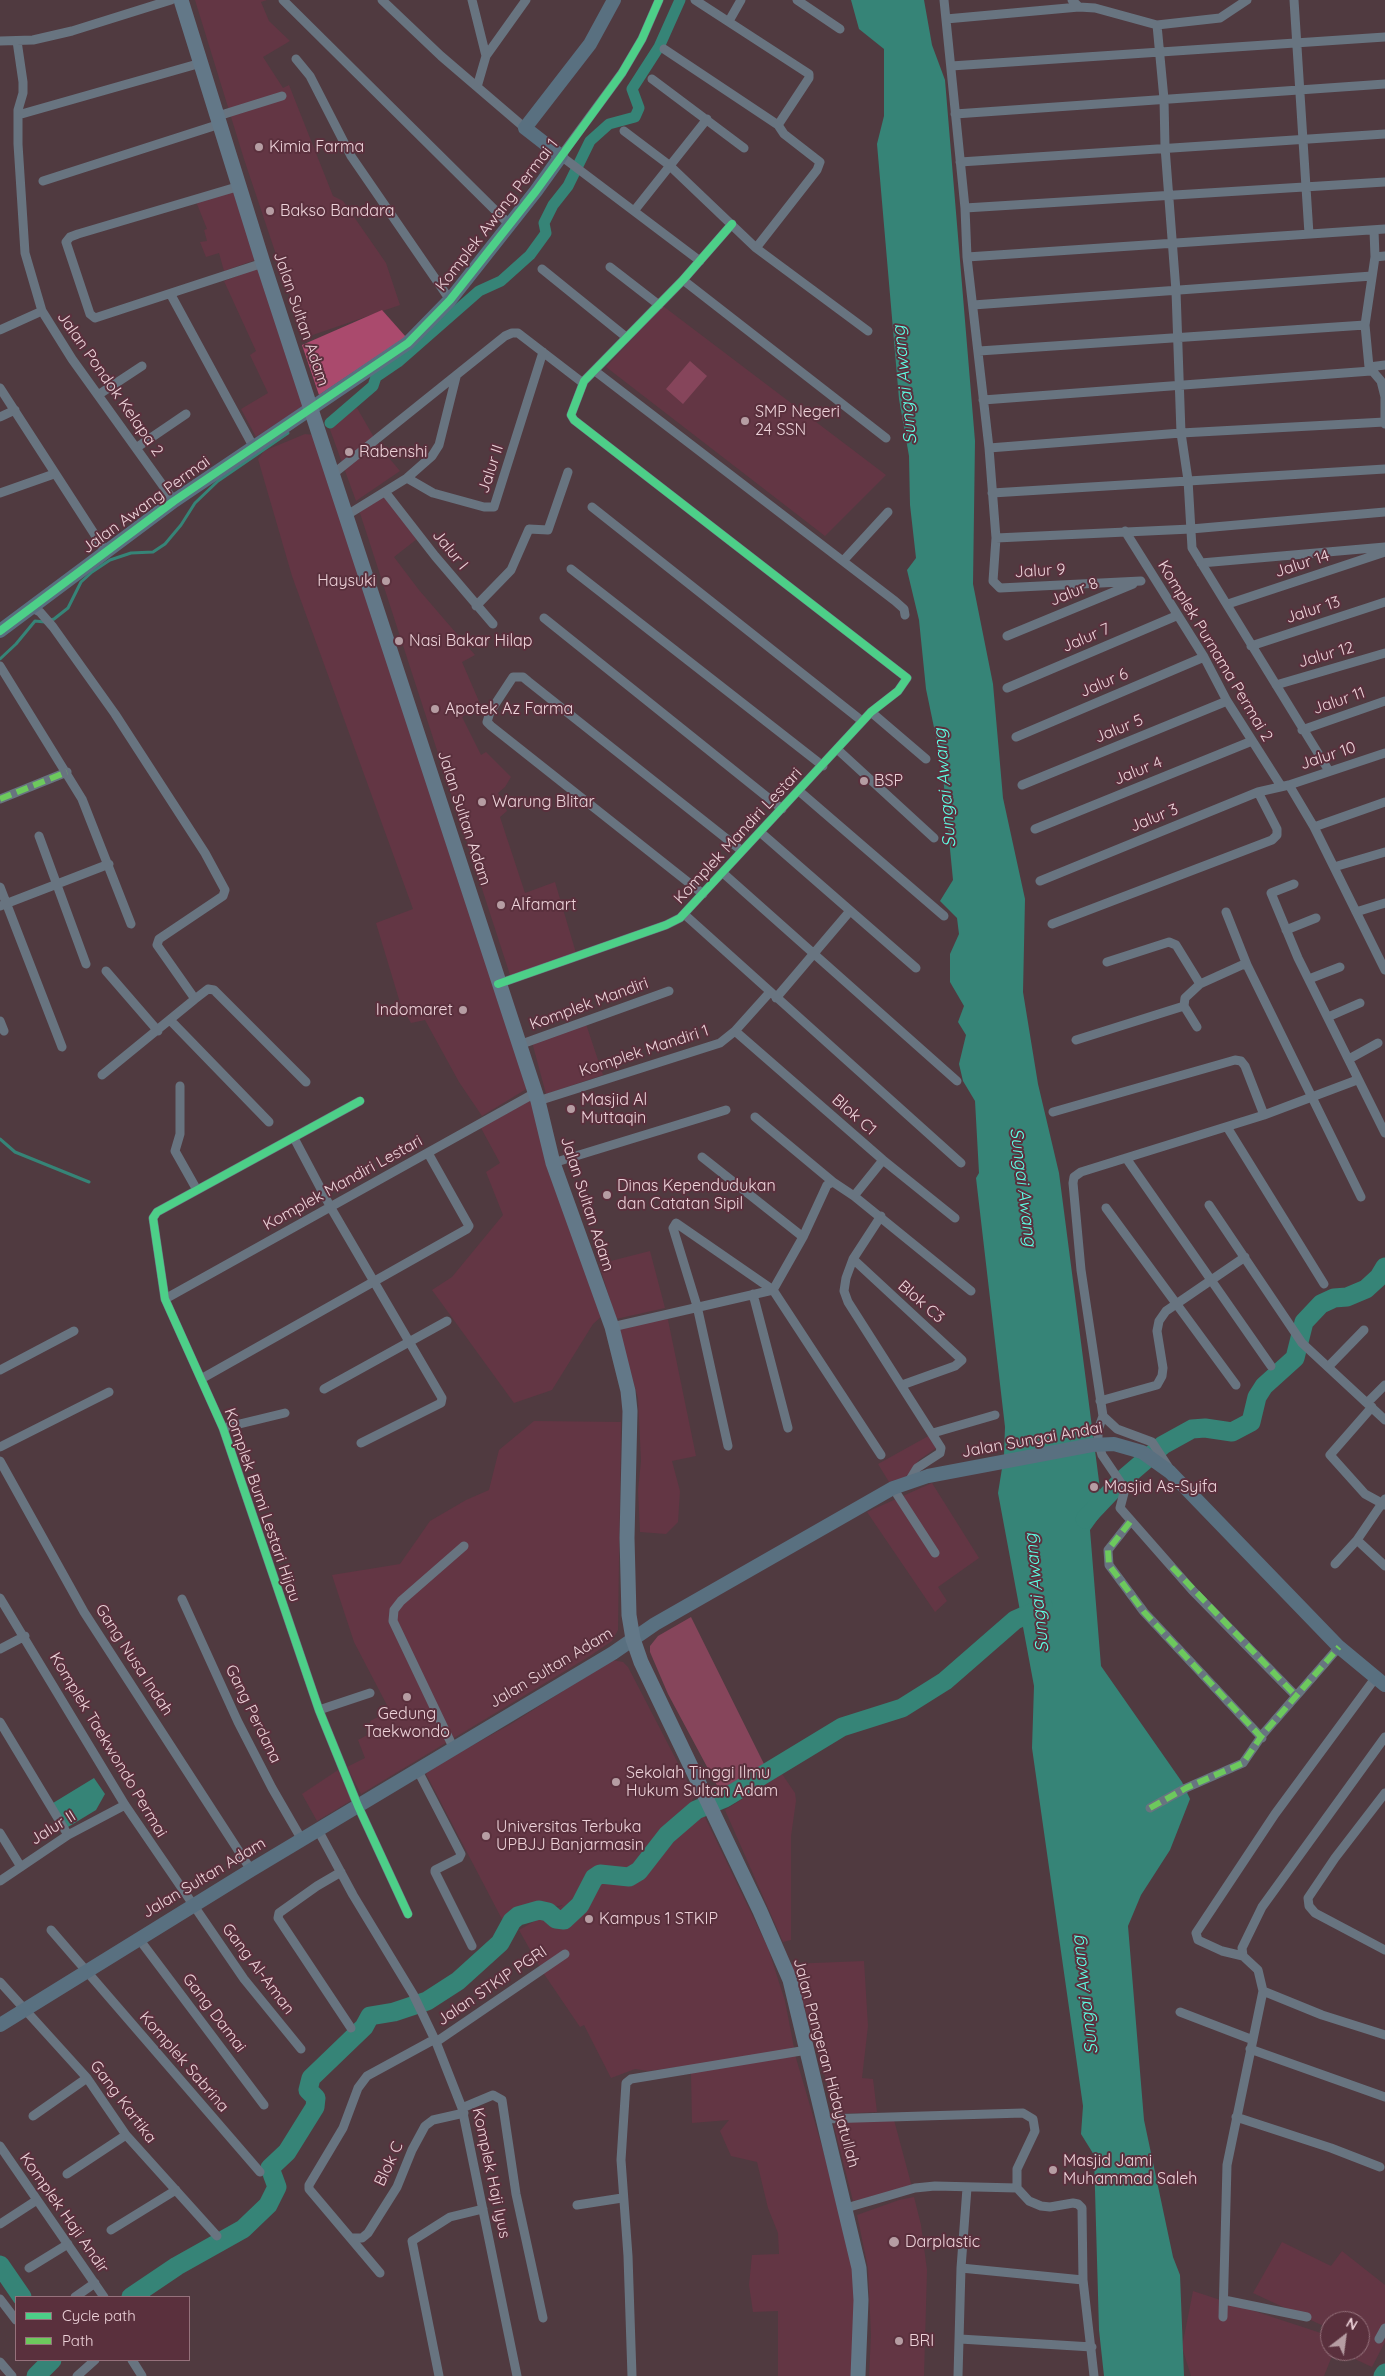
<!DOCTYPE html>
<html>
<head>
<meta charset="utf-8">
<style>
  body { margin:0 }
  #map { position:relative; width:1385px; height:2376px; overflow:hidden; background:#503a40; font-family:Quicksand,sans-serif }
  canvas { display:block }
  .legend { position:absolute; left:15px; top:2296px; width:175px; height:65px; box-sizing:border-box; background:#5a303d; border:1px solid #95717b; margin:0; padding:6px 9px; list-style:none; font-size:15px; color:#edd2d9 }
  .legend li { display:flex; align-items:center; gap:10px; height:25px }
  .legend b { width:25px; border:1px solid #95717b }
  .north { position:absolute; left:1320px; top:2311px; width:50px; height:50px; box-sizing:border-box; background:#5a303d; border:1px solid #95717b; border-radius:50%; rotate:30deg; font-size:14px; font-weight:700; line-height:20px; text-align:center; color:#edd2d9 }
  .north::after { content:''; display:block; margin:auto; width:18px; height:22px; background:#b69da3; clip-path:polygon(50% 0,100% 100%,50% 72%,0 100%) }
</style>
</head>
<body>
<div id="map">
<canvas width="1385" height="2376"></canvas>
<ul class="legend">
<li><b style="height:6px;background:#4dcf88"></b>Cycle path</li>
<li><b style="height:6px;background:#6dc95d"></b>Path</li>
</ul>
<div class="north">N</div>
</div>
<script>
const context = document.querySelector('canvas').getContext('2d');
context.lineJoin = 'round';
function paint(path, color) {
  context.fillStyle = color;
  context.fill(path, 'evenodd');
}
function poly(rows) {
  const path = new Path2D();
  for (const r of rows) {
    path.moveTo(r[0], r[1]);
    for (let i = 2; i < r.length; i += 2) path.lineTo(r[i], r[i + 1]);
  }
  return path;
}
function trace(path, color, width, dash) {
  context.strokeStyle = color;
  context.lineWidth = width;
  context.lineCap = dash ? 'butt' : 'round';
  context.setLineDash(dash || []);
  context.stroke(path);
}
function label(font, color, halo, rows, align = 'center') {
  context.font = font + ' Quicksand,sans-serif';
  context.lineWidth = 4;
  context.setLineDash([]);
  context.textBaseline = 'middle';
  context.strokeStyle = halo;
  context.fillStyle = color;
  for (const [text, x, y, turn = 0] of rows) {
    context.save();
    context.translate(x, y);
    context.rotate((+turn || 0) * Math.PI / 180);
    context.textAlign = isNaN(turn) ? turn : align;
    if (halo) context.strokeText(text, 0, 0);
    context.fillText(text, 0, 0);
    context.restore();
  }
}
const built = poly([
  [195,0,267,0,261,2,269,21,290,41,263,57,283,88,289,85,333,196,343,201,386,263,400,305,304,338,244,159],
  [236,184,261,258,224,271,219,253,206,257,200,242,207,241,204,230,207,229,195,199],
  [263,266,305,405,256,437,241,409,268,393,250,355,256,351,224,281],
  [663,306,886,475,825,536,606,367],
  [357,408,379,446,400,471,356,501,328,424,343,413],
  [305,434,314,435,528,1088,482,1116,459,1082,425,1020,411,1023,401,1006,376,923,413,909,292,576,258,459,264,451],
  [383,492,422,535,394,557,419,590,475,655,462,662,481,706,462,717,481,755,486,752,511,777,505,787,498,793,507,811,500,817,525,893,555,882,576,953,511,978,359,510],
  [586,1024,603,1075,546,1094,532,1042],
  [530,1100,602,1316,593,1324,552,1390,514,1403,432,1290,452,1277,503,1215,486,1172,500,1163,481,1128],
  [650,1251,665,1308,616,1319,599,1264],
  [667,1315,696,1456,672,1461,680,1491,678,1522,666,1534,640,1532,638,1490,641,1461,638,1398,620,1334,621,1327],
  [534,1421,621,1422,618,1630,612,1641,590,1656,361,1794,347,1767,365,1758,358,1740,373,1732,370,1721,390,1711,354,1642,332,1575,400,1564,430,1521,466,1500,489,1490,499,1450],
  [932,1434,942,1444,919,1460,906,1477,889,1482,878,1464],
  [932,1483,979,1558,938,1587,947,1601,935,1612,867,1512],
  [612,1660,623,1662,628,1667,695,1796,692,1800,694,1803,659,1839,641,1863,628,1874,621,1874,612,1870,594,1871,575,1898,590,1890,591,1885,599,1879,609,1879,619,1885,652,1858,663,1843,695,1815,703,1813,768,1948,785,2001,796,2058,849,2239,857,2296,853,2376,778,2376,778,2311,753,2312,749,2285,752,2255,779,2254,778,2233,768,2208,757,2162,731,2156,720,2131,729,2120,692,2123,691,2074,686,2066,648,2071,635,2069,611,2078,584,2025,580,2027,542,1971,519,1930,563,1905,552,1907,537,1905,504,1923,426,1774,428,1770,511,1724],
  [338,1770,352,1800,317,1821,302,1794],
  [782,1774,795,1793,796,1801,791,1836,791,1940,783,1942,725,1810],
  [864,1961,868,2026,862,2078,873,2079,877,2112,836,2114,800,1992,789,1964],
  [894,2120,912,2187,853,2201,834,2126,836,2122],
  [914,2197,921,2225,927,2270,924,2376,869,2376,871,2335,868,2268,857,2215,899,2200],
  [1282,2242,1331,2266,1342,2251,1385,2285,1385,2342,1372,2367,1346,2355,1347,2351,1360,2351,1360,2321,1330,2321,1330,2329,1253,2293],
  [1193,2291,1330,2336,1330,2351,1334,2351,1324,2376,1191,2376,1182,2347]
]);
const green = poly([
  [690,361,707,376,683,404,666,389],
  [691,1617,764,1764,720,1791,668,1694,650,1652,650,1646,658,1636]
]);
const forest = poly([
  [382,310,406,337,319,395,302,345]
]);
const water = poly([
  [851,0,924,0,932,45,945,80,975,441,973,584,993,684,1003,798,1025,899,1023,992,1038,1084,1059,1173,1103,1512,1090,1530,1101,1666,1182,1782,1190,1799,1170,1850,1141,1895,1128,1926,1144,2120,1173,2257,1180,2275,1184,2376,1104,2376,1099,2330,1094,2155,1081,2134,1083,2106,1032,1748,1034,1686,998,1493,1004,1456,1005,1427,976,1178,979,1173,975,1101,963,1081,959,1064,966,1035,958,1022,964,1006,950,982,950,954,959,934,957,918,940,901,953,880,942,766,926,689,919,620,907,570,916,558,910,505,909,456,899,399,877,144,884,116,884,49,859,29],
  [94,1778,105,1794,96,1810,68,1827,53,1803]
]);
const stream = poly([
  [0,659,16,644,35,621,45,622,54,619,68,608,81,582,92,572,110,560,131,553,153,552,165,544,181,525,195,503,218,481,288,433],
  [0,1139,15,1152,89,1182]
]);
const canal = poly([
  [330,423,373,386,376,377,398,362,479,291,501,281,530,255,546,233,544,223,553,205,568,186,590,141,609,124,635,117,639,108,632,89,659,47,680,0]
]);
const river = poly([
  [1085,1519,1121,1481,1163,1445,1192,1429,1205,1428,1232,1432,1251,1422,1257,1397,1264,1386,1295,1358,1304,1322,1321,1304,1334,1298,1347,1297,1366,1289,1379,1277,1385,1267],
  [0,2265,22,2297],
  [131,2297,177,2266,243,2229,268,2205,277,2187,270,2168,287,2152,315,2107,316,2098,308,2090,311,2078,364,2027,370,2016,394,2012,427,2001,458,1981,500,1943,512,1921,518,1916,539,1910,548,1912,556,1919,564,1920,580,1905,594,1878,600,1874,629,1877,639,1871,667,1835,696,1810,725,1798,842,1727,902,1708,945,1681,1015,1620,1040,1609,1043,1605],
  [36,2376,52,2360],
  [1383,2376,1385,2373]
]);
const street = poly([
  [283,0,509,224],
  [382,0,441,56,525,128],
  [472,0,486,56],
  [659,0,642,39,622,73,561,156,700,261],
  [695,0,809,74,809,78,778,125],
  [797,0,840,29],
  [944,0,965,208,967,257,989,448,996,538,993,581,1000,588,1141,581],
  [1072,0,1079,7,1095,8,1157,25,1220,18,1247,0],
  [1294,0,1309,234],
  [946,19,1079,7],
  [729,21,741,0],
  [1157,25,1164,99,1165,147,1176,291,1181,433,1188,480,1192,548,1329,771],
  [0,41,33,40,72,31,171,0],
  [17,41,23,82,23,93,18,110,18,144,25,253,42,311,72,359,174,501],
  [664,49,778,125,784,134,820,162,817,170,756,248],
  [296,59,310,76,351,156,450,300],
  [951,66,1385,37],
  [652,79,744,148],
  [477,87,486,56,526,0],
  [955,114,1385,84],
  [18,115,201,63],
  [218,116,282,96],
  [624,131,669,165,756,248,868,331],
  [960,162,1385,134],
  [43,181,220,124],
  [240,186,78,234,70,237,66,242,90,314,95,318,263,263],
  [965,208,1385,182],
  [634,211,707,119],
  [1374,230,1375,257,1365,325,1369,367,1381,381,1385,397,1385,424],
  [967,257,1385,229],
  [1375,257,1385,256],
  [610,267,659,305],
  [542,269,626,337],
  [683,280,886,438],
  [171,295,253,446],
  [973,305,1372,276],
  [0,330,42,311],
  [979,351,1365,325],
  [1369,367,1385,365],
  [595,371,895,601,904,609,905,615],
  [0,388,106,552],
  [98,395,142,366],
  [983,400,1371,371],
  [0,417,15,410],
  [136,448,186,414],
  [989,448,1181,433,1385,422],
  [333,474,505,336,512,333,518,333,583,383],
  [407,478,433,493,484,507,494,507,543,352],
  [0,493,54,474],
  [386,493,435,556,493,624],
  [992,493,1385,469],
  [592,507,862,721],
  [347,515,407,478,432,456,439,445,456,377],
  [1125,531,1204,657,1227,701,1281,786],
  [996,538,1191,529,1385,512],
  [843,561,888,512],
  [1201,563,1385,547],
  [571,569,823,766],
  [1228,604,1385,552],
  [476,606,511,570,529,529,548,530,568,472],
  [32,608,40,612,53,627,115,714,205,853,225,890,223,896,159,939,157,945,195,999,208,989,214,990,306,1082],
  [544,618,782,809],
  [1007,636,1133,584],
  [1251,646,1385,602],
  [0,666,82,799,131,924],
  [1276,685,1385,653],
  [1007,688,1176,616],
  [871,712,926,759],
  [1302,730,1385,701],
  [1016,737,1204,657],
  [837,749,934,838],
  [1022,785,1227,701],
  [1289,785,1314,827,1385,970],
  [799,791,944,916],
  [0,799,67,772],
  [1314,827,1385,802],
  [1035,829,1252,741],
  [760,832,916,968],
  [39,836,86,964],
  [1334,867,1385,852],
  [723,873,957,1081],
  [1040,881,1258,792,1289,785,1385,753],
  [1294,884,1271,893,1298,958,1385,1133],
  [0,887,62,1047],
  [703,894,491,726,487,722,490,712,513,677,523,677,529,682,742,851],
  [0,906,109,864],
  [1226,912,1247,965],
  [1356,912,1385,903],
  [684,914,961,1163],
  [1052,924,1272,840,1277,835,1277,829,1258,792],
  [1286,930,1316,918],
  [1107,962,1169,942,1176,945,1200,984,1242,965,1247,965,1361,1197],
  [106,971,158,1031],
  [1309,979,1340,967],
  [498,984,666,925,680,918,871,712,898,691,907,678,574,420,571,415,584,381,683,280,732,224],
  [776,998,850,911],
  [1184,1006,1197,1027],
  [1328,1017,1360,1003],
  [170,1020,269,1122],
  [0,1021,4,1031],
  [735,1031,883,1160,955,1218],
  [1076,1040,1184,1006,1185,998,1200,984],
  [519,1045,669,991],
  [1349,1059,1378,1043],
  [102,1075,195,999],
  [180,1086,180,1134,175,1151,197,1190],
  [360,1101,157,1212,153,1218,165,1299,223,1428,319,1710,358,1806,408,1914],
  [538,1101,720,1043,735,1031,770,992],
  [1053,1112,1235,1060,1241,1061,1245,1066,1264,1115,1357,1080],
  [755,1117,833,1182],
  [1227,1127,1324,1284],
  [294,1138,331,1208,442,1398,441,1403,361,1443],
  [702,1157,803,1237],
  [1126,1158,1271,1366],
  [553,1163,726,1110],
  [854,1196,971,1291],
  [1209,1205,1302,1343,1385,1420],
  [1106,1208,1236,1385],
  [881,1216,853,1259,846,1278,844,1291,848,1302,941,1448,940,1453,917,1468,909,1481],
  [853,1259,962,1360,955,1366,902,1385],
  [753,1294,788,1428],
  [165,1299,535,1093],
  [612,1327,773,1290,803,1237,827,1185,833,1182,854,1196,883,1160],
  [1328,1367,1364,1330],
  [0,1370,74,1331],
  [201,1379,467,1229,469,1226,428,1153],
  [324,1389,447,1321],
  [1100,1401,1157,1385,1162,1376,1163,1368,1157,1331,1159,1321,1166,1311,1245,1257],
  [1367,1403,1385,1385],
  [1372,1407,1330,1455,1365,1494,1385,1505],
  [1103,1416,1098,1430,1098,1441,1102,1455,1125,1489,1120,1508,1192,1590,1296,1696],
  [223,1428,285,1413],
  [933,1433,995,1415],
  [728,1446,697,1306,673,1228,676,1223,773,1290,881,1455],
  [0,1447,109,1392],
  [0,1461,84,1612,251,1870],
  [1169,1468,1152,1442,1117,1429,1103,1416,1081,1270,1073,1183,1074,1177,1081,1172,1264,1115],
  [893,1488,935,1553],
  [1130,1522,1108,1550,1109,1565,1144,1612,1262,1738],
  [1357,1540,1385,1566],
  [1335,1564,1357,1540,1385,1499],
  [0,1598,125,1805,244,1979,301,2049],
  [182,1599,238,1722,272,1788,302,1840],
  [0,1649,25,1636],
  [319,1710,370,1693],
  [0,1722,68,1835],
  [453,1747,393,1621,394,1610,401,1601,464,1546],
  [417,1769,461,1854,459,1858,435,1870,435,1872,472,1946],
  [1385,1793,1335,1858,1308,1898,1309,1906,1315,1913,1385,1950],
  [1150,1808,1186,1788,1243,1763,1263,1734,1339,1647],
  [318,1830,353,1895,413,1994,436,2042,462,2108,517,2376],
  [0,1833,21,1867],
  [341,1872,317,1886,279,1913,278,1918,351,2028],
  [0,1881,68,1835,125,1805],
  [51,1930,260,2172],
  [139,1939,264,2105],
  [1243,1956,1242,1948,1262,1907,1385,1737],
  [0,1982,87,2078,126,2135,217,2236],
  [1263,1991,1322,2015,1385,2035],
  [1180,2012,1253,2040],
  [436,2042,565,1954],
  [1250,2049,1385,2097],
  [462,2108,493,2095,502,2100,516,2194,543,2318],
  [33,2116,87,2078],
  [1236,2117,1331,2148,1380,2167],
  [824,2119,1023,2113,1033,2119,1035,2131,1017,2169,1017,2188,1029,2201,1041,2206,1050,2207,1073,2203,1078,2204,1082,2208,1083,2280,1094,2376],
  [0,2146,104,2297],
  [67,2174,126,2135],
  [577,2205,622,2198],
  [846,2208,915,2188,935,2186,1017,2188],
  [0,2224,37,2200],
  [111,2230,176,2190],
  [352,2238,362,2238,368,2233,397,2187,412,2150,425,2126,433,2120,464,2113],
  [29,2268,68,2244],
  [961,2268,1083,2280],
  [380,2273,309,2189,309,2185,343,2128,358,2088,367,2076,435,2039],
  [75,2297,95,2283],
  [0,2299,16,2320],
  [1224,2300,1307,2317],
  [1223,2317,1227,2165,1263,1991,1258,1970,1243,1956,1222,1951,1198,1940,1196,1933,1275,1814,1376,1677],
  [960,2339,1092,2347],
  [1379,2339,1385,2328],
  [132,2360,142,2376],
  [0,2362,12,2376],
  [77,2376,95,2360],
  [439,2376,412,2241,450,2217,483,2209],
  [632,2376,628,2256,621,2160,626,2083,631,2079,807,2050],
  [958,2376,961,2268,967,2188]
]);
const secondary = poly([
  [0,631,174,501,408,343,450,300,536,191,561,156,525,128,590,44,614,0],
  [0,2025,251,1870,613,1653,655,1624,893,1488,928,1476,1092,1445,1114,1444,1142,1452,1170,1472,1339,1647,1385,1685]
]);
const primary = poly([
  [181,0,263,263,538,1101,553,1163,612,1327,628,1391,630,1411,627,1538,629,1615,633,1639,641,1662,760,1911,790,1980,859,2268,861,2300,858,2376]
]);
const quiet = poly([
  [0,799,67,772],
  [1130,1522,1108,1550,1109,1565,1144,1612,1262,1738],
  [1172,1567,1296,1696],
  [1150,1808,1186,1788,1243,1763,1263,1734,1339,1647]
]);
const cycleway = poly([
  [0,631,174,501,408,343,450,300,536,191,622,73,642,39,659,0],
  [498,984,666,925,680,918,871,712,898,691,907,678,574,420,571,415,584,381,683,280,732,224],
  [360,1101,157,1212,153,1218,165,1299,223,1428,319,1710,358,1806,408,1914]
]);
const markers = [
  [259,147,5,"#b69da3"],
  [270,211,5,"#b69da3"],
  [745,421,5,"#b69da3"],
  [349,452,5,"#b69da3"],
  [386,581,5,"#b69da3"],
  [399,641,5,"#b69da3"],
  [435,709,5,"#b69da3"],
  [864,781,5,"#b69da3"],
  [482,802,5,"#b69da3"],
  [501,905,5,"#b69da3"],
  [463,1010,5,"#b69da3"],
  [571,1109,5,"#b69da3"],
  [607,1195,5,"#b69da3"],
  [1094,1487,5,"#b69da3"],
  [407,1697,5,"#b69da3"],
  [616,1782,5,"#b69da3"],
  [486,1836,5,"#b69da3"],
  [589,1919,5,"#b69da3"],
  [1053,2170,5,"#b69da3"],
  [894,2242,6,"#b69da3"],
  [899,2341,5,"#b69da3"]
];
const poiNames = [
  ["Kimia Farma",269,147],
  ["Bakso Bandara",280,211],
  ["SMP Negeri",755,412],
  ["24 SSN",755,430],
  ["Rabenshi",359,452],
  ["Haysuki",376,581,"right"],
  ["Nasi Bakar Hilap",409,641],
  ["Apotek Az Farma",445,709],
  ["BSP",874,781],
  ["Warung Blitar",492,802],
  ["Alfamart",511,905],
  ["Indomaret",453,1010,"right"],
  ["Masjid Al",581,1100],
  ["Muttaqin",581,1118],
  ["Dinas Kependudukan",617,1186],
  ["dan Catatan Sipil",617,1204],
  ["Masjid As-Syifa",1104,1487],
  ["Gedung",407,1714,"center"],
  ["Taekwondo",407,1732,"center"],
  ["Sekolah Tinggi Ilmu",626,1773],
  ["Hukum Sultan Adam",626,1791],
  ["Universitas Terbuka",496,1827],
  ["UPBJJ Banjarmasin",496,1845],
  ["Kampus 1 STKIP",599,1919],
  ["Masjid Jami",1063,2161],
  ["Muhammad Saleh",1063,2179],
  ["Darplastic",905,2242],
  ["BRI",909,2341]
];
const streetNames = [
  ["Komplek Awang Permai 1",497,215,-52],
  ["Jalan Sultan Adam",301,319,71],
  ["Jalan Pondok Kelapa 2",110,384,55],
  ["Jalur II",491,469,-72],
  ["Jalan Awang Permai",146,505,-36],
  ["Jalur I",450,550,51],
  ["Jalur 14",1302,564,-18],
  ["Jalur 9",1040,571,-3],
  ["Jalur 8",1074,592,-22],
  ["Jalur 13",1313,610,-18],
  ["Jalur 7",1086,638,-23],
  ["Komplek Purnama Permai 2",1215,651,59],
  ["Jalur 12",1326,655,-16],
  ["Jalur 6",1104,683,-23],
  ["Jalur 11",1339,701,-19],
  ["Jalur 5",1119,729,-22],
  ["Jalur 10",1328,756,-18],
  ["Jalur 4",1138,771,-22],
  ["Jalan Sultan Adam",464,818,72],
  ["Jalur 3",1154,818,-22],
  ["Komplek Mandiri Lestari",738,836,-47],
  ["Komplek Mandiri",589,1004,-20],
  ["Komplek Mandiri 1",644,1051,-18],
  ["Blok C1",854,1115,41],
  ["Komplek Mandiri Lestari",343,1183,-29],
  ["Jalan Sultan Adam",587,1204,72],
  ["Blok C3",921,1302,41],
  ["Jalan Sungai Andai",1032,1440,-10],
  ["Komplek Bumi Lestari Hijau",262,1505,71],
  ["Gang Nusa Indah",134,1660,57],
  ["Jalan Sultan Adam",551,1668,-31],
  ["Gang Perdana",253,1714,64],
  ["Komplek Taekwondo Permai",108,1745,59],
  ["Jalur II",53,1828,-32],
  ["Jalan Sultan Adam",204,1878,-31],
  ["Gang Al-Aman",258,1969,53],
  ["Jalan STKIP PGRI",492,1986,-34],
  ["Gang Damai",214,2013,53],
  ["Komplek Sabrina",184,2062,49],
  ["Jalan Pangeran Hidayatullah",826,2063,75],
  ["Gang Kartika",123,2102,53],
  ["Blok C",389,2164,-65],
  ["Komplek Haji Iyus",491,2173,78],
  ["Komplek Haji Andir",64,2213,55]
];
const waterNames = [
  ["Sungai Awang",905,385,-96],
  ["Sungai Awang",945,788,-95],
  ["Sungai Awang",1023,1187,83],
  ["Sungai Awang",1037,1593,-96],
  ["Sungai Awang",1085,1995,-97]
];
paint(built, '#633644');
paint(green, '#86455b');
paint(forest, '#aa4a6d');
paint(water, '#368477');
trace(stream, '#368477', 3);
trace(canal, '#368477', 11);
trace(river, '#368477', 19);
trace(street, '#687480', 9);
trace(secondary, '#597080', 14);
trace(primary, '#637888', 15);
trace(quiet, '#6dc95d', 6, [12, 6]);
trace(cycleway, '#4dcf88', 8);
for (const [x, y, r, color] of markers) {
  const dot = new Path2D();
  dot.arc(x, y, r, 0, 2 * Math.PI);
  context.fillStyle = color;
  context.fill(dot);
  trace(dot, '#5a303d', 2);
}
label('16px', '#edd2d9', '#5a303d', poiNames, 'left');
label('16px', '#edd2d9', '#5a303d', streetNames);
label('italic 18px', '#5dfee4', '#5a303d', waterNames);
</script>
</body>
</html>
